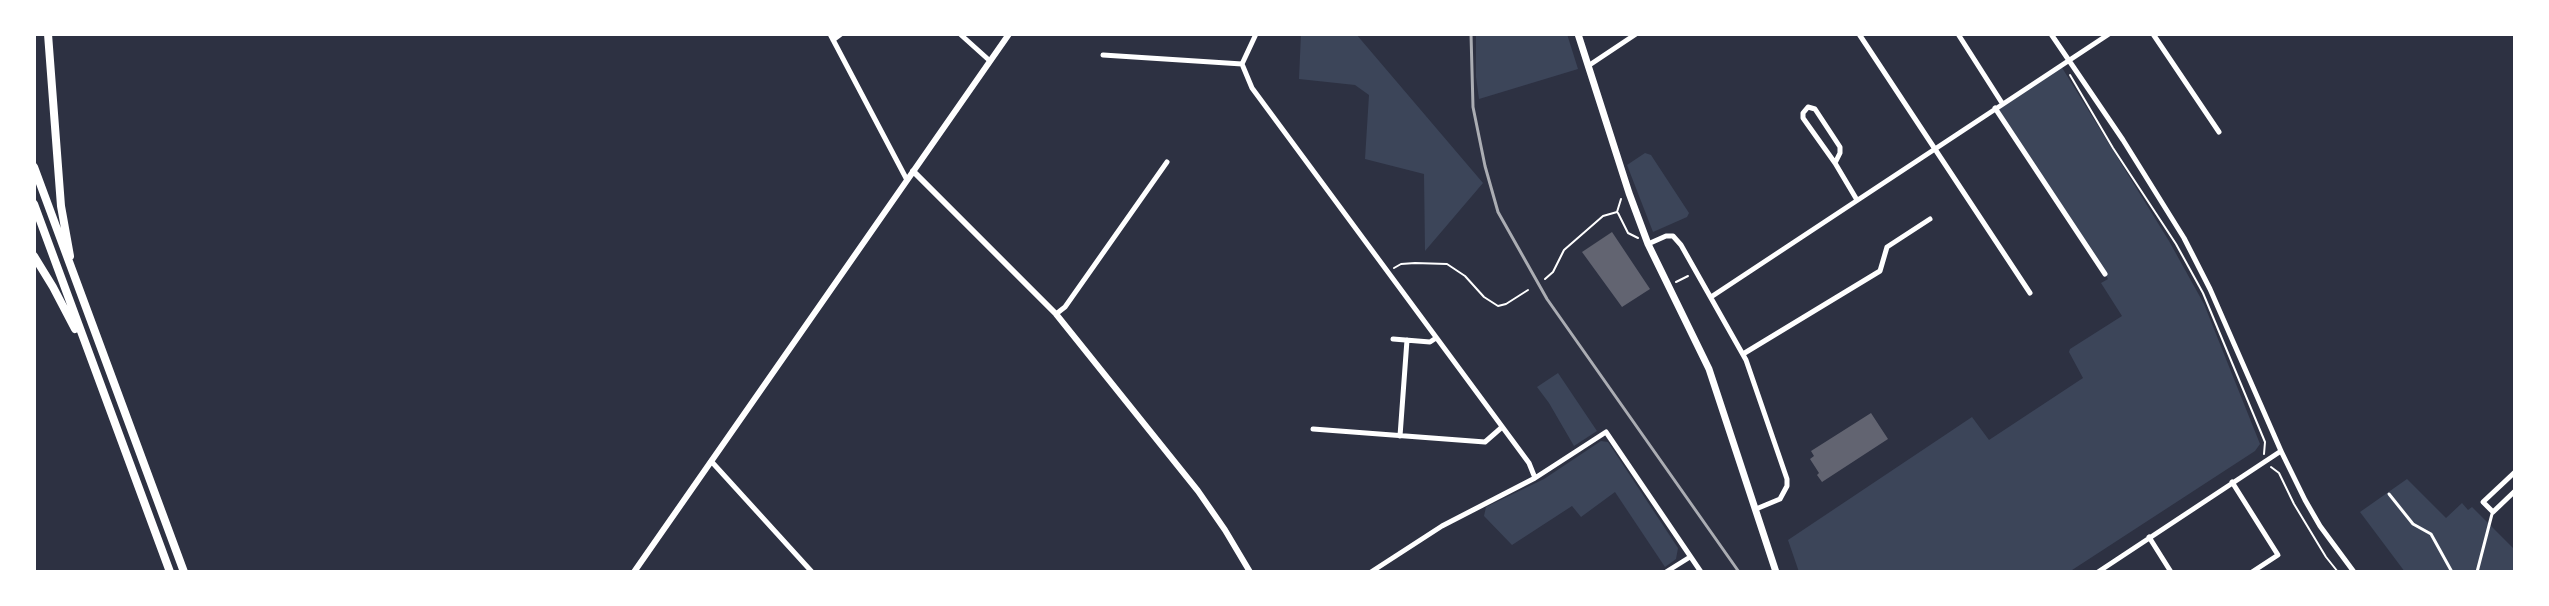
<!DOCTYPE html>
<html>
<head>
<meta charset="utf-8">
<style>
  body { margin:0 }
  #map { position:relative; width:2549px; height:606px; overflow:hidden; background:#2d3142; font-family:"Source Serif 4",serif }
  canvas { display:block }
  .frame { position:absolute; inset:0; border:36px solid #fff; pointer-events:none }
</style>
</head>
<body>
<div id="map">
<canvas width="2549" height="606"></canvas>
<div class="frame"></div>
</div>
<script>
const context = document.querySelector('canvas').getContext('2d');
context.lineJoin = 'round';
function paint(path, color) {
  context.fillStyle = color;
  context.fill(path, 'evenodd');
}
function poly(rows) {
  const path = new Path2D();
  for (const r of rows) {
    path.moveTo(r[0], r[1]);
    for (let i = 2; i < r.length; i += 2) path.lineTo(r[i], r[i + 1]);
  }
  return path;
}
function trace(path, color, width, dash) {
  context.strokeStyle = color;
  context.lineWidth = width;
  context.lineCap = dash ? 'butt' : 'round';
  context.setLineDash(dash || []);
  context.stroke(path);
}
const green = poly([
  [1301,34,1356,34,1483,183,1425,251,1424,174,1365,159,1369,95,1355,85,1299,79],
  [1476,34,1567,34,1578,69,1479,99,1476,77],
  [2061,66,2169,241,2204,304,2260,444,2255,451,2069,572,1799,572,1788,540,1972,417,1989,440,2083,378,2069,352,2070,349,2122,316,2101,283,2108,279,1995,108],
  [1645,153,1651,155,1689,213,1687,217,1653,232,1627,165],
  [1558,373,1597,431,1574,446,1549,403,1537,387],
  [1601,441,1608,442,1678,548,1676,559,1665,567,1615,492,1581,517,1572,506,1512,545,1484,516,1486,507,1544,479],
  [2407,479,2446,518,2462,503,2468,510,2472,507,2515,550,2515,572,2405,572,2360,512]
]);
const building = poly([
  [1612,232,1650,289,1622,307,1582,252],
  [1871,413,1888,439,1822,482,1817,475,1819,473,1810,459,1814,456,1811,451]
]);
const path = poly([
  [2070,75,2113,148,2176,244,2203,293,2265,442,2264,454],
  [1618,213,1628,233,1638,238],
  [1394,268,1401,264,1415,263,1447,264,1465,276,1484,297,1498,306,1506,304,1528,290],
  [1545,279,1553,272,1564,250,1603,216,1617,212,1621,199],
  [1676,282,1688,276],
  [2271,467,2279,473,2294,504,2326,557,2338,572]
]);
const pedestrian = poly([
  [2389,494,2413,524,2431,534,2452,572],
  [2477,572,2492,514]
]);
const minor = poly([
  [830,34,907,180],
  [960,34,990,61],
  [1256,34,1242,64,1252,88,1529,463,1535,478,1442,526,1371,572],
  [1859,34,2030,293],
  [1958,34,2002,103],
  [2051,34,2123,140,2184,238,2210,289,2281,451,2305,500,2320,526,2354,572],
  [2153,34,2219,132],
  [833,40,841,34],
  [1103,55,1242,64],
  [1588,66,1636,34],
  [1995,108,2105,274],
  [1835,163,1803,118,1803,113,1808,107,1815,109,1840,147,1840,153,1835,163,1857,200],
  [1648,244,1666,236,1673,236,1681,245,1746,360,1787,479,1787,486,1780,499,1756,509],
  [1711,297,2109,34],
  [1056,314,1065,307,1167,162],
  [1393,339,1430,342,1436,338],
  [1743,354,1880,271,1887,247,1930,219],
  [1313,429,1485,442,1501,428],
  [1400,436,1407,340],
  [711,461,812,572],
  [2515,472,2483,502,2493,512,2515,491],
  [1535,478,1606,432,1701,572],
  [2232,482,2278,555,2252,572],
  [2149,537,2171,572],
  [1666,572,1690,557],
  [2098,572,2281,451]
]);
const tertiary = poly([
  [913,171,1056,314,1198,491,1225,530,1250,572],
  [634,572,1009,34]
]);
const secondary = poly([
  [1578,34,1629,193,1648,244,1709,369,1776,572]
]);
const trunk = poly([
  [48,34,61,206,70,256],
  [34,167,184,572],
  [34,204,170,572],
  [34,256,53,287,75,329]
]);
const rail = poly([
  [1471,34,1473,107,1485,166,1498,212,1547,299,1739,572]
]);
paint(green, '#3c4559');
paint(building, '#626471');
trace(path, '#fff', 2);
trace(pedestrian, '#fff', 3);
trace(minor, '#fff', 5);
trace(tertiary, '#fff', 6);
trace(secondary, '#fff', 7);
trace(trunk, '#fff', 8);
trace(rail, '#abadb3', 3);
</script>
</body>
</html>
